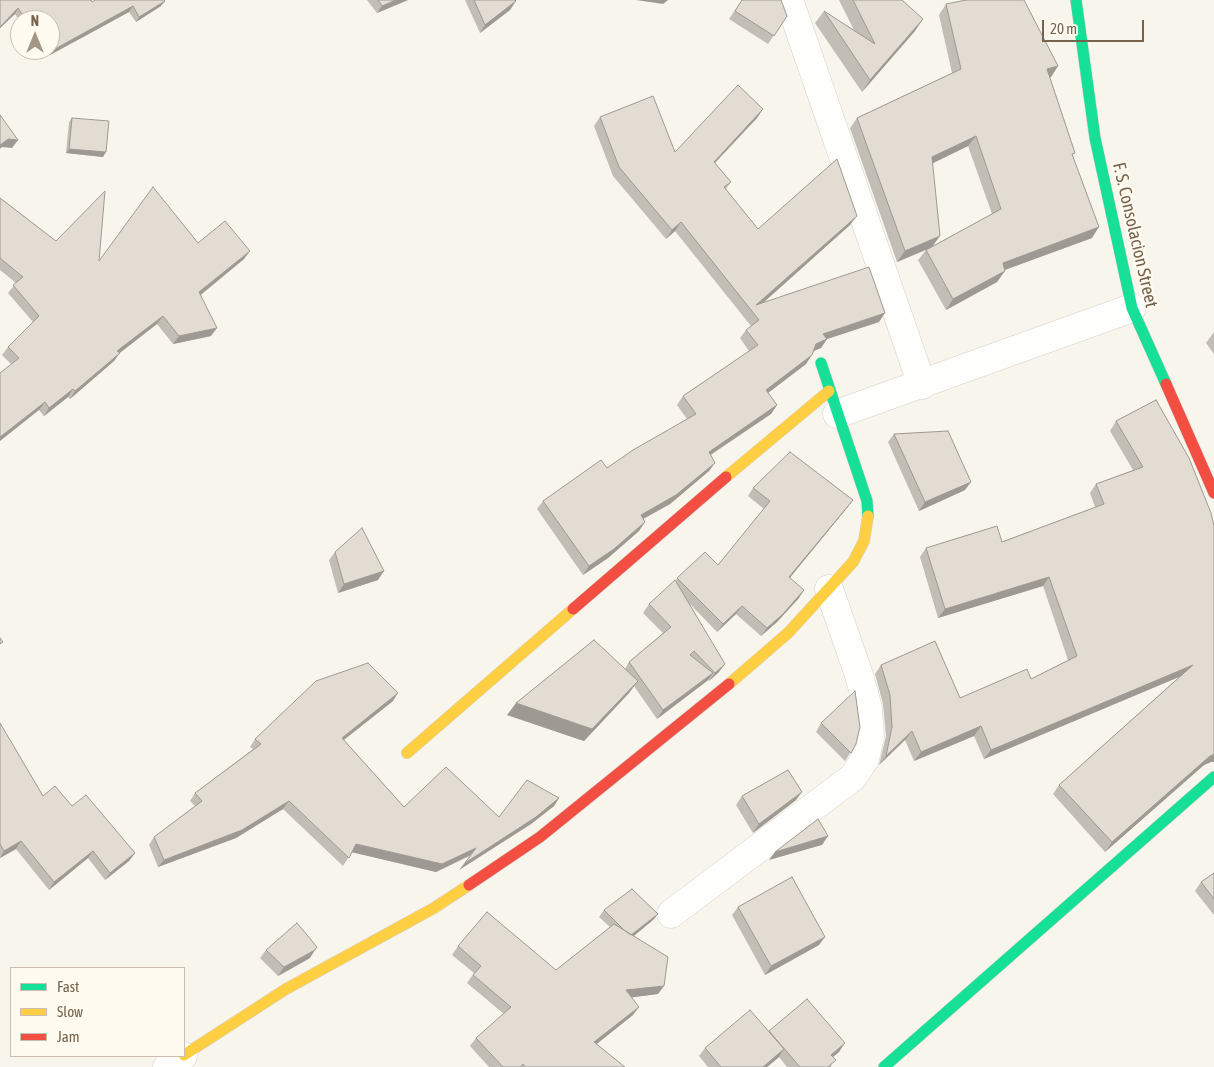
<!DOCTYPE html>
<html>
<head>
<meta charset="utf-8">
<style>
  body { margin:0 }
  #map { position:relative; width:1214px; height:1067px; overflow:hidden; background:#f8f5ed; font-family:"Asap Condensed",sans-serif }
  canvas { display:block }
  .legend { position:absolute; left:10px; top:967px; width:175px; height:90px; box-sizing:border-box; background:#fffbf0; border:1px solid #c9beaf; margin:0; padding:6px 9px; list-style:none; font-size:15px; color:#77634d }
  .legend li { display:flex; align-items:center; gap:10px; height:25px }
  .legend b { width:25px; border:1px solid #c9beaf }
  .north { position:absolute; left:10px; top:10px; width:50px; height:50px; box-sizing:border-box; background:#fffbf0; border:1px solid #c9beaf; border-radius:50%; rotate:0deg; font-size:14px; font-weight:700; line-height:20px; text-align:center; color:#77634d }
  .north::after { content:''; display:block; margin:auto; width:18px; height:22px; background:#a49685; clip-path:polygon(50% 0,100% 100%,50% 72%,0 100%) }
  .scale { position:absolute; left:1042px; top:20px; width:102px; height:22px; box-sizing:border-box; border:2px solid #77634d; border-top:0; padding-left:6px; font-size:15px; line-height:18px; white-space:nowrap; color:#77634d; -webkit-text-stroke:4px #fffbf0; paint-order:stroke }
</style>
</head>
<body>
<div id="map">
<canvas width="1214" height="1067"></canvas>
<ul class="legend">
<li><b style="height:6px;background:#16e098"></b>Fast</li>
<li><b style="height:6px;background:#ffcf43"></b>Slow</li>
<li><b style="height:6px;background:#f24e42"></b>Jam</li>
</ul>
<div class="north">N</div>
<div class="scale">20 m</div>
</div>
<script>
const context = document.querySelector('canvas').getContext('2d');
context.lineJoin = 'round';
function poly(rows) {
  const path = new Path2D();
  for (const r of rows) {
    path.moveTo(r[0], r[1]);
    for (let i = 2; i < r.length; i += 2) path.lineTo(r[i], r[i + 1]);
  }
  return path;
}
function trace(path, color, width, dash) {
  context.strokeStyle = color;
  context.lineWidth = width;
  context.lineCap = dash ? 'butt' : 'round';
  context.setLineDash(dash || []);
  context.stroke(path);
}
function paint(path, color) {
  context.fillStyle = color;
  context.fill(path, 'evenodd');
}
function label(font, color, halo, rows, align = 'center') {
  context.font = font + ' "Asap Condensed",sans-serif';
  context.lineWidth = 4.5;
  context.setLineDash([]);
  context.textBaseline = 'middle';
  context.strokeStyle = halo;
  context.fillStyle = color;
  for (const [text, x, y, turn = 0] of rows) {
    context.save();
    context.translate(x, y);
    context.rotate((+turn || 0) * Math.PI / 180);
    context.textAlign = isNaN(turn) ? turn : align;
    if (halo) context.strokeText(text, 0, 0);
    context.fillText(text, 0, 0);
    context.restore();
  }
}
const street = poly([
  [789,0,922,385],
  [837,414,1132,308],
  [671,914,853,777,865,759,870,737,868,708,859,675,829,589],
  [167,1067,183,1056]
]);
const fast = poly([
  [1076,0,1095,138,1132,308,1166,384],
  [821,363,867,501,868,516],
  [884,1067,1214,777]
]);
const slow = poly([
  [726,477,829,391],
  [729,684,788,633,853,562,864,541,868,516],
  [407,753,573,609],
  [184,1055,286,989,434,908,469,885]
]);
const jam = poly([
  [1166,384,1214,493],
  [573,609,726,477],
  [469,885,540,837,729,684]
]);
const wall = poly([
  [0,0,92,2,161,6,136,22,129,12,50,55,47,50,50,50,50,20,20,20,20,22,15,14,0,28],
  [367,0,408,0,377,13],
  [465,0,515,0,510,10,480,33],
  [742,0,787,16,768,44,729,19],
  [839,0,902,0,915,31,862,92,815,23,824,11,854,30],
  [946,4,1058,66,1051,77,1050,77,1073,156,1092,238,1005,270,997,282,946,310,918,260,926,250,897,262,850,128,857,118,952,73,939,15],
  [968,146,992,214,933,246,933,163],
  [763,109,757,118,715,163,731,182,726,189,758,229,850,225,762,303,879,322,827,339,821,348,813,351,806,364,768,393,777,405,771,414,711,455,709,471,670,504,643,519,639,531,608,558,583,575,537,509,543,501,607,468,687,419,677,405,683,396,749,351,740,338,746,330,751,326,675,231,666,239,613,176,594,126,600,117,675,152],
  [72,118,103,157,66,153,69,122],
  [0,198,56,241,99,261,198,243,244,259,201,295,211,336,173,344,157,324,119,353,114,361,70,399,68,397,44,416,39,410,11,364,2,355,8,347,33,322,8,293,16,283,0,270],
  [1214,332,1214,354,1206,343],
  [1156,400,1211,762,1204,765,1105,852,1053,794,1059,785,1179,677,984,759,974,736,914,761,905,740,879,765,886,736,883,704,875,674,881,665,960,698,1031,679,1068,660,1043,586,938,618,920,557,926,548,1002,542,1095,507,1090,493,1096,484,1133,470,1110,431,1116,421],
  [894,434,965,490,919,511,888,442],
  [753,488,853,500,847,508,790,577,799,598,777,622,761,636,736,614,717,632,690,604,719,672,709,681,708,680,657,719,634,686,629,693,584,741,507,715,625,669,629,662,663,633,643,613,649,604,676,581,677,578,718,565,764,509,748,496],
  [335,552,378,580,338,593,329,560],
  [393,701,344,740,404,807,499,817,559,798,554,806,531,824,459,870,470,856,436,872,352,852,343,866,283,809,236,838,158,867,149,845,154,837,195,806,190,801,195,793,253,749,250,747,255,739],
  [0,723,43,796,72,806,135,853,129,861,105,880,88,858,49,890,16,849,0,858],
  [821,723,856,744,845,761,816,732],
  [742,796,796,800,753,833,736,805],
  [1214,873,1214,915,1195,891,1201,882],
  [738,907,819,945,765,975,732,915],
  [604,910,658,914,653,920,634,936,658,994,631,997,633,1015,596,1044,625,1067,489,1067,470,1046,476,1038,504,1014,467,983,474,973,452,955,458,946,556,970,610,927,599,917],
  [266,950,310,958,278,976,260,958],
  [807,999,839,1052,833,1057,831,1067,787,1067,779,1057,767,1067,708,1067,699,1056,705,1048,769,1032]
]);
const shadedWall = poly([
  [396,0,408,0,377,13,382,6],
  [636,0,668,0,663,4],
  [165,1,161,6,136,22,139,17],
  [516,1,510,10,480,33,485,25],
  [133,6,129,12,50,55,53,50],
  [18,8,15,14,0,28,0,27],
  [923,19,915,31,862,92,870,80],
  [1058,66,1051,77,1039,79,1047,69],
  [763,109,757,118,708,170,714,162],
  [976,136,968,146,925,167,932,157],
  [8,139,18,140,12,148,2,147,0,149,0,145],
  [69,149,106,152,103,157,66,153],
  [857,216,850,225,753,312,756,305],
  [681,222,675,231,666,239,672,230],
  [1099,227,1092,238,996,273,1003,263],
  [940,236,932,247,897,262,905,251],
  [250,251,244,259,194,300,199,292],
  [1005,271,997,282,946,310,953,299],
  [885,313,879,322,827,339,821,348,809,353,823,334],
  [163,316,157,324,112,359,117,351],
  [217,328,211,336,173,344,179,336],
  [120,353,114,361,70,399,75,391],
  [812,355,806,364,760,399,766,390],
  [73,389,68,397,44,416,49,408],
  [45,402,39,410,0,441,0,437],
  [777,405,771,414,702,460,709,452],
  [715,463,709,471,670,504,634,524,641,515],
  [971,482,965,490,919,511,925,502],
  [853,500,847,508,784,585,789,577],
  [645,522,639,531,608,558,583,575,589,566],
  [384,571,378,580,338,593,344,584],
  [1049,577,1043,586,938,618,945,609],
  [804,590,799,598,777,622,761,636,767,628],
  [742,606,736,614,717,632,723,624],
  [725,664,719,672,709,681,715,673],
  [1193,665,1186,674,984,759,991,750],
  [713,673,707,681,657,719,663,710],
  [638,681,629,693,584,741,507,715,516,703],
  [398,693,393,701,337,745,342,738],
  [981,726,974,736,914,761,921,752],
  [912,731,905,740,879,765,886,756],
  [1214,754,1214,762,1211,762,1204,765,1105,852,1112,842,1210,756],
  [802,792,796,800,753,833,759,824],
  [559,798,554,806,531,824,459,870,465,863],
  [289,801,283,809,236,838,158,867,164,860],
  [828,836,822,845,769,860,775,852],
  [21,841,16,849,0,858,4,851],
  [356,844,476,848,470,855,436,872,351,852],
  [93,851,88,858,49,890,54,882],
  [135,853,129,861,105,880,110,873],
  [658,914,653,920,625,943,630,936],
  [825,937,819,945,765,975,771,966],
  [315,950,310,958,278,976,284,967],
  [664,986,658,994,620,999,626,990],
  [639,1007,633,1015,588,1051,594,1042],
  [845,1043,839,1052,825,1063,831,1055],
  [784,1049,778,1058,767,1067,763,1067]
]);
const building = poly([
  [0,0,91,0,92,2,95,0,164,0,165,1,139,17,133,6,53,50,50,44,50,20,26,20,18,8,0,27,0,0],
  [378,0,396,0,382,6,378,0],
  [474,0,515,0,516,1,485,25,474,0],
  [742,0,781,0,787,16,774,36,735,11,742,0],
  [853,0,902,0,923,19,870,80,824,11,875,44,853,0],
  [966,0,1024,0,1058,66,1047,69,1075,153,1072,154,1099,227,1003,263,1005,271,953,299,926,250,1001,209,976,136,932,157,940,236,905,251,857,118,961,69,946,4,966,0],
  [738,85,763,109,714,162,731,182,724,187,758,229,837,159,857,216,756,305,869,267,885,313,823,334,827,339,816,344,812,355,766,390,777,405,709,452,715,463,676,495,641,515,645,522,614,549,589,566,543,501,601,460,607,468,633,450,696,414,683,396,758,345,746,330,759,320,681,222,672,230,619,167,600,117,653,96,675,152,738,85],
  [0,115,18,140,8,139,0,145,0,115],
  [72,118,109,121,106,152,69,149,72,118],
  [153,187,198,243,225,221,250,251,199,292,217,328,179,336,163,316,117,351,120,353,75,391,73,389,49,408,45,402,0,437,0,373,19,358,8,347,39,316,13,285,23,277,0,258,0,198,56,241,105,191,99,261,153,187],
  [1156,400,1189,458,1211,513,1214,526,1214,754,1210,756,1112,842,1059,785,1193,665,991,750,981,726,921,752,912,731,886,756,892,727,890,695,881,665,935,641,960,698,1027,669,1031,679,1077,656,1049,577,945,609,926,548,997,526,1002,542,1104,504,1096,484,1143,467,1116,421,1156,400],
  [948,431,971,482,925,502,894,434,948,431],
  [790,452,853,500,789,577,804,590,783,614,767,628,742,606,723,624,677,578,705,552,718,565,770,501,753,488,790,452],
  [362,528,384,571,344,584,335,552,362,528],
  [675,580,725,664,715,673,694,651,690,655,713,673,663,710,629,662,671,627,649,604,675,580],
  [0,638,3,642,0,644,0,638],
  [594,640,638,681,592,729,516,703,594,640],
  [368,663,398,693,342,738,404,807,446,767,499,817,527,780,559,798,536,817,465,863,476,848,442,864,356,844,349,858,289,801,242,830,164,860,154,837,202,801,195,793,261,744,255,739,316,681,368,663],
  [855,691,860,727,856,744,851,753,821,723,855,691],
  [0,723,43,796,55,786,72,806,86,795,135,853,110,873,93,851,54,882,21,841,4,851,0,844,0,723],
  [788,770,802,792,759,824,742,796,788,770],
  [818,819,828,836,775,852,818,819],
  [1214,873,1214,899,1201,882,1214,873],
  [792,877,825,937,771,966,738,907,792,877],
  [632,889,658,914,631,935,624,930,604,910,632,889],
  [487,912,556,970,614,924,668,957,664,986,626,990,639,1007,594,1042,625,1067,525,1067,523,1064,520,1067,503,1067,476,1038,511,1007,473,975,481,966,458,946,487,912],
  [297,923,317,947,315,950,284,967,266,950,297,923],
  [807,999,845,1043,831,1055,836,1060,828,1067,800,1067,769,1031,807,999],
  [750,1010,784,1049,763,1067,721,1067,705,1048,750,1010]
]);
const streetNames = [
  ["F. S. Consolacion Street",1135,235,77]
];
trace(street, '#d5d1c8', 29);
trace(fast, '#d6d1c8', 12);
trace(slow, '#d6d1c8', 12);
trace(jam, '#d6d1c8', 12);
trace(street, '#fefefc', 28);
trace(fast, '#16e098', 11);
trace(slow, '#ffcf43', 11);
trace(jam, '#f24e42', 11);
paint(wall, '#c2bdb5');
paint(shadedWall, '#9e9a93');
paint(building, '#e2dcd2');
trace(building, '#9e9a93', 1);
label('18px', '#77634d', '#fffbf0', streetNames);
</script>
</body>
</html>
